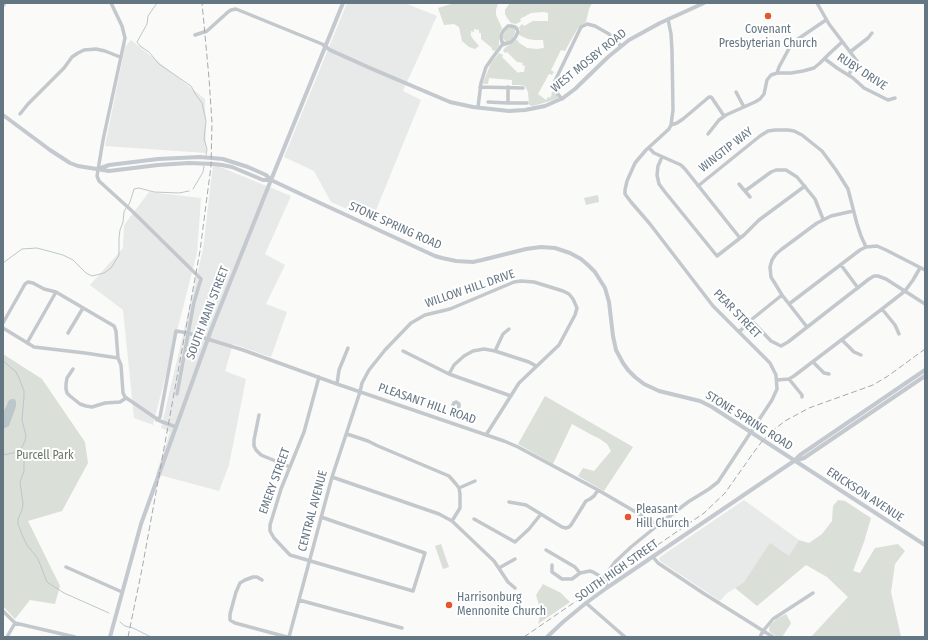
<!DOCTYPE html>
<html>
<head>
<meta charset="utf-8">
<style>
  body { margin:0 }
  #map { position:relative; width:928px; height:640px; overflow:hidden; background:#fafaf8; font-family:"Fira Sans Condensed",sans-serif }
  canvas { display:block }
  .frame { position:absolute; inset:0; border:4px solid #657683; pointer-events:none }
</style>
</head>
<body>
<div id="map">
<canvas width="928" height="640"></canvas>
<div class="frame"></div>
</div>
<script>
const context = document.querySelector('canvas').getContext('2d');
context.lineJoin = 'round';
function paint(path, color) {
  context.fillStyle = color;
  context.fill(path, 'evenodd');
}
function poly(rows) {
  const path = new Path2D();
  for (const r of rows) {
    path.moveTo(r[0], r[1]);
    for (let i = 2; i < r.length; i += 2) path.lineTo(r[i], r[i + 1]);
  }
  return path;
}
function trace(path, color, width, dash) {
  context.strokeStyle = color;
  context.lineWidth = width;
  context.lineCap = dash ? 'butt' : 'round';
  context.setLineDash(dash || []);
  context.stroke(path);
}
function label(font, color, halo, rows, align = 'center') {
  context.font = font + ' "Fira Sans Condensed",sans-serif';
  context.lineWidth = 4;
  context.setLineDash([]);
  context.textBaseline = 'middle';
  context.strokeStyle = halo;
  context.fillStyle = color;
  for (const [text, x, y, turn = 0] of rows) {
    context.save();
    context.translate(x, y);
    context.rotate((+turn || 0) * Math.PI / 180);
    context.textAlign = isNaN(turn) ? turn : align;
    if (halo) context.strokeText(text, 0, 0);
    context.fillText(text, 0, 0);
    context.restore();
  }
}
const built = poly([
  [347,3,405,3,437,16,403,91,421,100,372,220,331,202,314,171,284,157],
  [131,40,205,99,206,153,105,146,125,47],
  [213,164,291,196,265,254,285,265,266,304,287,312,271,357,233,344,225,371,246,379,229,465,219,491,156,474,170,432,161,428,203,249],
  [149,192,201,198,197,253,153,425,134,418,123,310,90,285,123,248,124,225],
  [744,500,799,540,789,557,770,544,744,582,726,594,720,601,660,561,659,559,660,557]
]);
const green = poly([
  [451,3,498,3,496,10,496,15,502,28,499,34,499,46,495,51,492,50,492,48,481,39,481,33,479,33,479,30,474,29,474,32,471,31,471,36,472,37,473,39,479,46,475,49,469,47,462,41,459,27,454,24,444,25,438,8,451,4],
  [510,3,592,3,589,9,586,22,578,28,571,40,565,51,561,50,551,70,554,72,552,75,549,74,538,94,546,100,548,97,550,98,552,94,551,94,553,91,558,95,558,98,550,101,533,106,529,105,528,92,525,86,520,85,512,85,512,80,489,78,488,84,484,84,483,83,491,63,499,53,503,55,502,57,518,73,520,72,524,72,525,66,522,65,523,63,517,62,507,52,505,53,503,50,506,47,516,40,519,41,518,42,527,48,537,49,544,48,543,40,534,40,528,39,519,35,520,31,519,27,522,24,524,26,533,21,548,21,548,13,544,12,531,13,520,19,521,21,516,24,511,23,507,18,505,14,505,10,507,7],
  [511,27,515,29,515,33,513,38,508,42,506,42,502,37,503,34,507,29],
  [598,195,599,202,586,205,584,198],
  [3,354,42,379,85,442,88,463,62,511,28,521,60,586,55,604,30,600,15,619,3,606],
  [545,396,633,447,604,491,578,476,583,468,594,471,611,451,607,444,600,439,590,434,572,424,553,464,518,444],
  [838,500,845,501,871,518,864,542,853,571,860,573,875,548,898,544,905,551,895,564,891,592,901,637,811,637,848,597,827,577,806,565,757,606,735,588,744,582,770,543,789,556,799,540,809,543,822,534,832,521,833,506],
  [441,544,449,567,443,569,435,546],
  [543,584,561,593,570,602,538,624,541,612,536,595],
  [786,614,791,623,790,625,782,637,777,637,770,632,769,629,770,625,778,618]
]);
const water = poly([
  [12,399,14,399,16,401,16,406,9,426,3,429,3,413,9,400]
]);
const stream = poly([
  [157,3,148,16,147,24,137,42,140,46,149,52,159,64,191,86,196,95,202,103,206,121,204,139,207,149,206,155],
  [193,189,203,172,204,166],
  [128,206,130,202,134,189,139,188,154,192,179,193,189,191],
  [3,263,22,249,37,248,63,255,73,260,86,273,92,276,104,273,111,268,119,255,119,238,120,230,123,222,124,212,126,208],
  [3,361,16,372,19,378,24,391,24,397,22,420,26,436,25,441,21,449,24,456,24,471,20,482,23,504,22,510,18,519,18,524,23,537,27,545,35,555,38,559,47,582,64,593,109,613],
  [3,455,13,453,21,449],
  [120,622,125,626,133,628,151,637]
]);
const minor = poly([
  [111,3,122,26,125,38,103,140,97,176,99,181,131,210,201,279,194,302,177,394],
  [817,3,829,24,857,61,857,64,851,70,849,75],
  [195,35,207,31,228,12,231,10,236,9,322,44,326,47],
  [850,52,868,38,872,33],
  [825,59,837,68,853,78,864,88,888,100,895,98],
  [777,73,779,67,792,43,826,20],
  [480,87,523,88],
  [508,87,508,103,527,103],
  [736,92,744,107],
  [562,99,552,87,581,27,587,24,595,26,609,34,621,46],
  [488,102,508,103],
  [478,107,481,83,486,67,493,57,502,45,511,42,515,38,518,32,517,29,515,27,511,26,508,26,503,31,501,35,501,38,502,42,505,44],
  [20,114,28,104,64,68,72,57,78,53,84,50,96,49,105,51,120,57],
  [671,125,677,123,683,119,709,97,711,97,712,98,724,116],
  [708,134,719,120,726,115,755,102,760,99,764,94,767,80,771,75,777,73,791,73,803,71,814,68,820,63,829,54,842,42],
  [649,148,654,153,681,165,685,169,740,238],
  [662,157,658,166,657,175,659,184,665,192,717,256,744,235,759,220,805,186],
  [739,184,750,197],
  [698,186,760,136,768,131,775,130,788,130,794,131,802,135,822,151,836,170,848,189,857,224,861,236,866,247],
  [745,191,771,172,776,170,786,170,797,177,815,199,823,219],
  [841,265,858,288],
  [789,304,860,250,866,247,877,246,886,250,925,270],
  [882,309,895,325,899,334],
  [751,320,771,341,781,346,788,342,869,279,874,276,878,276,886,279,925,304],
  [3,323,25,284,28,282,33,283,44,289,56,292,114,326,116,331,118,358,85,353,34,347,3,328],
  [807,327,782,295,771,277,770,267,772,260,776,254,782,249,817,223,831,216,853,211],
  [739,332,751,320,782,295],
  [68,333,83,308],
  [842,340,854,352,861,355],
  [27,343,56,292],
  [403,351,449,374,511,396],
  [495,351,503,334,509,329],
  [118,358,121,365,123,393,125,397,160,421,176,427],
  [813,362,824,373,829,374],
  [73,369,67,378,66,384,66,389,67,393,70,396,80,404,86,406,92,407,105,403,120,402,126,398],
  [449,374,454,365,464,356,473,351,484,349,495,351,529,362,536,366],
  [319,377,304,432,281,489,270,525,270,531,274,538,290,555,413,591,425,553,321,517],
  [789,379,802,395,802,397],
  [777,380,789,379,794,376,882,309,905,291,913,280,920,268],
  [337,384,339,370,348,348],
  [456,402,459,404,459,406,458,409,452,411,453,405,454,403,456,402],
  [259,415,254,440,254,446,256,450,261,455,290,467],
  [157,420,160,417,176,331,188,333,243,350,337,384,504,441,518,447,598,490,658,525],
  [347,434,368,441,378,446,449,476,456,484,459,488,460,494,460,508,452,521],
  [332,477,439,514,452,521,494,561,508,582,515,588],
  [459,488,475,481],
  [509,502,526,505,562,527,566,528,569,527,571,525,586,501,590,499,594,496,598,490],
  [474,519,515,542,529,529,541,514],
  [546,550,575,567,580,573],
  [653,557,658,563,703,593,773,637],
  [552,565,552,572,562,579,572,579,580,573,590,571,593,572,603,578],
  [66,567,122,592],
  [499,568,515,559],
  [262,580,257,577,253,577,245,580,240,583,236,592,230,614,230,620,235,623,287,637],
  [608,587,603,579,604,577,615,562,631,547,658,525,688,502,709,489,718,482,772,400,777,389,776,375,770,363,713,306,650,224,631,202,625,194,625,190,627,181,635,163,646,150,669,129,671,125,673,110,672,51,671,34,668,19],
  [299,600,402,628],
  [586,603,625,637],
  [3,611,15,623,75,637],
  [7,637,15,623],
  [289,637,332,477,360,392,362,383,369,370,385,350,411,323,425,315,450,309,514,282,521,281,534,282,563,291,569,294,573,299,577,308,575,315,559,345,519,383,486,435],
  [760,637,763,631,773,619,813,593]
]);
const major = poly([
  [326,47,330,50,370,68,450,102,473,107,509,111,525,110,545,106,563,98,575,89,608,57,629,40,660,23,704,3],
  [3,115,50,150,70,163,78,166,109,171,158,165,189,163,214,164,222,165,232,167,263,180,271,180],
  [98,169,109,165,158,159,200,157,223,159,248,167,266,175,271,180,320,203,435,256,442,258,456,261,473,262,482,260,526,249,541,247,555,248,570,253,581,259,588,265,595,272,605,288,609,302,613,336,616,350,623,363,628,370,635,377,644,384,659,391,700,401,712,407,925,545],
  [797,460,804,458,925,376],
  [110,637,141,524,211,330,271,180,343,3],
  [547,637,563,622,586,603,608,587,788,465,794,461,800,455,925,370]
]);
const highway = poly([
  [3,5,4,3]
]);
const rail = poly([
  [128,637,142,569,200,251,211,166,212,123,209,78,202,3],
  [524,637,704,513,725,493,754,452,763,440,776,428,785,421,809,408,873,385,888,376,925,349]
]);
const markers = [
  [768,16,4,"#e4572e"],
  [628,517,4,"#e4572e"],
  [449,605,4,"#e4572e"]
];
const poiNames = [
  ["Covenant",768,30,"center"],
  ["Presbyterian Church",768,44,"center"],
  ["Pleasant",636,510],
  ["Hill Church",636,524],
  ["Harrisonburg",457,598],
  ["Mennonite Church",457,612]
];
const streetNames = [
  ["WEST MOSBY ROAD",589,61,-39],
  ["RUBY DRIVE",862,72,33],
  ["WINGTIP WAY",726,150,-38],
  ["STONE SPRING ROAD",395,226,24],
  ["WILLOW HILL DRIVE",470,289,-19],
  ["SOUTH MAIN STREET",208,313,-69],
  ["PEAR STREET",737,314,46],
  ["PLEASANT HILL ROAD",427,404,19],
  ["STONE SPRING ROAD",749,421,32],
  ["EMERY STREET",275,481,-70],
  ["ERICKSON AVENUE",865,495,33],
  ["CENTRAL AVENUE",313,511,-75],
  ["SOUTH HIGH STREET",617,571,-35]
];
const parkNames = [
  ["Purcell Park",45,456]
];
paint(built, '#e8e9e9');
paint(green, '#dadfd7');
paint(water, '#bbc7cb');
trace(stream, '#bbc7cb', 1);
trace(minor, '#c3c8cc', 3.5);
trace(major, '#c3c9ce', 4);
trace(highway, '#c3c9ce', 5);
trace(rail, '#a2aab0', 1, [6, 3]);
for (const [x, y, r, color] of markers) {
  const dot = new Path2D();
  dot.arc(x, y, r, 0, 2 * Math.PI);
  context.fillStyle = color;
  context.fill(dot);
  trace(dot, '#fff', 1.5);
}
label('12px', '#657683', '#fff', poiNames, 'left');
label('12px', '#657683', '#fff', streetNames);
label('12px', '#687a64', '#fff', parkNames);
</script>
</body>
</html>
